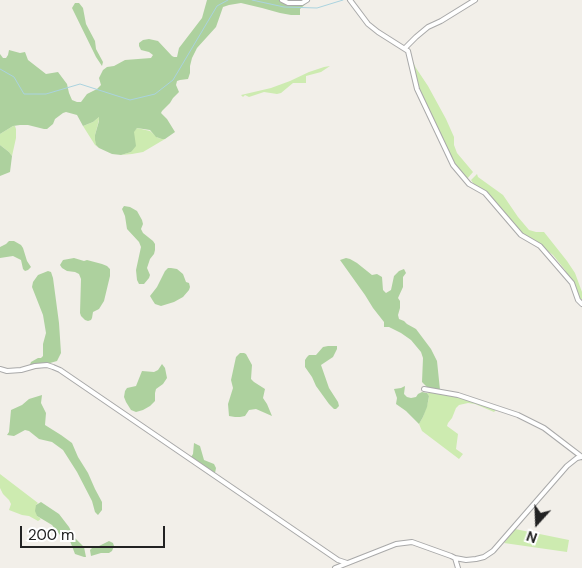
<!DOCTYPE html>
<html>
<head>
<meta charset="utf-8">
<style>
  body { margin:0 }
  #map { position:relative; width:582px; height:568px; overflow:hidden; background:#f2efe9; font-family:"DM Sans",sans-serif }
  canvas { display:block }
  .north { position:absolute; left:512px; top:498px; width:50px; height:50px; -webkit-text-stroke:4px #fff; paint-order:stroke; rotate:200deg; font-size:14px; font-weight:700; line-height:20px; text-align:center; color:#222 }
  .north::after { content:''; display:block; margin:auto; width:18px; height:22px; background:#222; clip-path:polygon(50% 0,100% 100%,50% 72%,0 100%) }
  .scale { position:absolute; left:20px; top:526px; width:145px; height:22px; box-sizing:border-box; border:2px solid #222; border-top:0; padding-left:6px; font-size:15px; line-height:18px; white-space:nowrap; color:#222; -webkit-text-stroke:4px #fff; paint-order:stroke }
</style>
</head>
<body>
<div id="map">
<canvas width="582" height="568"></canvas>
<div class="north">N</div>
<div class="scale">200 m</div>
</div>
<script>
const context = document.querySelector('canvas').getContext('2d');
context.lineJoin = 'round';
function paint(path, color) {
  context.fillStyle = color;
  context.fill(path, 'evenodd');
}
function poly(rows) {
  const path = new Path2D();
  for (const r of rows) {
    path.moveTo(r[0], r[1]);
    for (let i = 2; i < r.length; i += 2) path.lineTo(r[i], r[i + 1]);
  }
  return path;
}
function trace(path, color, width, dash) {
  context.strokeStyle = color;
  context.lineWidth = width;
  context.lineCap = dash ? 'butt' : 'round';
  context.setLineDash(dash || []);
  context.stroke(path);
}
const grass = poly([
  [411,58,416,68,428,86,446,119,454,137,454,145,457,153,473,172,467,179,452,162,419,92],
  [330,66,321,72,306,76,306,83,293,83,281,93,277,94,264,92,249,97,245,95,243,97,241,95,271,88,290,81,309,72,324,67],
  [100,116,95,135,96,145,99,148,95,145,83,126,93,122],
  [13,126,15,126,16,129,16,138,12,156,9,152,0,145,0,134],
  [137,128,150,131,158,138,165,139,143,152,132,154,121,155,131,152,134,131],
  [477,174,478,177,503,195,518,217,529,230,536,232,544,232,567,261,575,273,582,292,582,302,565,270,553,255,539,244,526,237,517,229,496,203,473,183,471,180],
  [427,393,440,393,455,396,496,410,494,412,475,404,468,403,459,405,456,408,452,418,448,423,447,426,458,434,456,449,463,454,459,459,422,431,419,424,423,417,428,402,429,396],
  [0,474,38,503,36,505,37,516,41,519,38,521,29,516,22,515,9,510,11,504,9,500,3,494,0,488],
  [515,529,569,540,567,552,504,543]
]);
const forest = poly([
  [207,0,310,0,300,9,300,15,291,15,280,13,262,8,241,3,229,5,223,7,216,27,197,48,192,58,190,66,190,73,188,79,180,80,177,81,176,85,179,92,173,98,170,103,162,111,161,113,167,119,175,132,165,139,162,139,156,137,150,130,137,128,134,132,136,146,131,152,121,155,112,154,99,148,96,145,95,140,95,135,99,121,99,117,93,122,83,126,77,115,66,112,63,113,55,119,53,124,47,129,44,129,28,125,20,125,13,126,0,134,0,54,3,58,6,58,8,55,9,50,20,53,25,52,28,60,46,74,58,72,67,84,69,93,72,100,77,102,81,102,87,94,97,89,101,85,99,78,103,70,107,67,114,66,125,60,151,58,153,55,149,52,141,50,139,46,139,43,143,40,149,39,158,41,172,56,174,57,177,57,179,48,202,18],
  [75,3,79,3,83,8,86,24,95,41,96,49,103,62,102,66,96,57,72,8],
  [0,145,9,152,12,156,10,172,0,176],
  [124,206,130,207,137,211,142,220,143,224,141,229,143,233,153,241,155,244,155,250,154,254,150,259,147,268,150,275,149,278,144,284,139,284,137,280,136,270,141,247,139,242,127,229,125,216,122,209],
  [9,241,14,241,21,245,23,248,27,261,31,267,28,270,25,271,23,269,21,260,13,256,0,258,0,247,6,244],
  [74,258,84,261,87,260,102,264,107,266,110,269,110,276,104,301,99,309,93,312,92,318,91,320,88,321,85,320,81,316,80,313,81,279,79,274,75,272,67,271,62,268,60,265,63,260],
  [346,258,350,259,357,263,372,275,377,274,382,277,383,290,386,293,391,290,394,276,399,271,404,269,406,273,403,277,403,287,398,298,400,301,400,308,398,315,399,319,404,321,407,324,416,329,431,349,437,361,440,390,428,388,422,382,423,358,421,352,411,340,401,333,389,327,384,327,384,322,373,308,365,295,340,260],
  [168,268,171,268,177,269,183,274,186,282,189,283,190,287,189,290,183,297,174,302,161,306,155,304,153,301,150,296,157,287,165,271],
  [48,271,51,272,53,278,59,323,61,353,57,361,50,363,41,368,31,369,29,367,31,362,38,358,41,358,43,356,43,344,46,333,43,315,32,287,33,282,38,275],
  [328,346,337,346,337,349,333,357,321,365,329,388,338,402,339,406,336,409,334,409,329,404,316,386,312,377,305,367,305,360,307,357,309,355,316,355,323,347],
  [240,353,244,353,246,354,252,365,251,379,254,382,265,389,263,398,267,404,272,416,256,409,249,410,245,416,240,417,235,417,229,416,228,404,233,388,231,380,236,357],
  [162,364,165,368,167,378,163,384,156,389,155,393,155,401,150,406,143,410,136,412,131,410,126,402,124,397,125,391,127,388,136,386,142,371,154,372,158,370],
  [405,386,404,394,407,397,411,398,416,397,418,394,422,392,427,393,429,396,427,407,423,417,419,424,406,411,396,404,397,398,394,389,401,388],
  [42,395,41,403,46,413,45,425,61,435,72,443,78,457,88,473,95,489,102,502,102,510,98,515,95,512,92,501,77,472,63,450,52,442,39,439,29,431,25,430,14,436,7,435,9,432,11,410,22,405,29,399],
  [194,443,200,446,204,460,214,464,216,468,215,473,191,457,193,454],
  [41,502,59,514,69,527,74,537,84,547,86,557,84,557,75,554,70,541,67,538,60,535,52,525,37,516,35,511,36,505],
  [109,541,113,543,114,546,112,551,109,553,101,553,91,556,90,550,92,548,99,546]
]);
const stream = poly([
  [252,0,284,7,317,8,343,0],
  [0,69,14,77,24,94,46,94,80,84,130,100,155,94,173,80,217,6,228,0]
]);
const minor = poly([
  [282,0,288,3,302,3,307,0],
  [350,0,368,24,378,32,408,51,417,89,453,165,469,184,485,193,521,235,540,246,572,283,578,300,582,304],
  [405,48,416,37,428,27,441,21,475,0],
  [0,369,7,371,21,370,35,366,47,365,53,367,60,370,338,560,347,563],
  [424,389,458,395,518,415,544,428,582,457],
  [455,558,466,560,476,559,484,557,493,551,567,466,577,458,581,457],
  [335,568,396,544,412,542,451,556,455,558,458,568]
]);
paint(grass, '#cdebb0');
paint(forest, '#add19e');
trace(stream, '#aad3df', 1);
trace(minor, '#a9a9a9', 6);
trace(minor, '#fff', 4);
</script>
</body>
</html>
